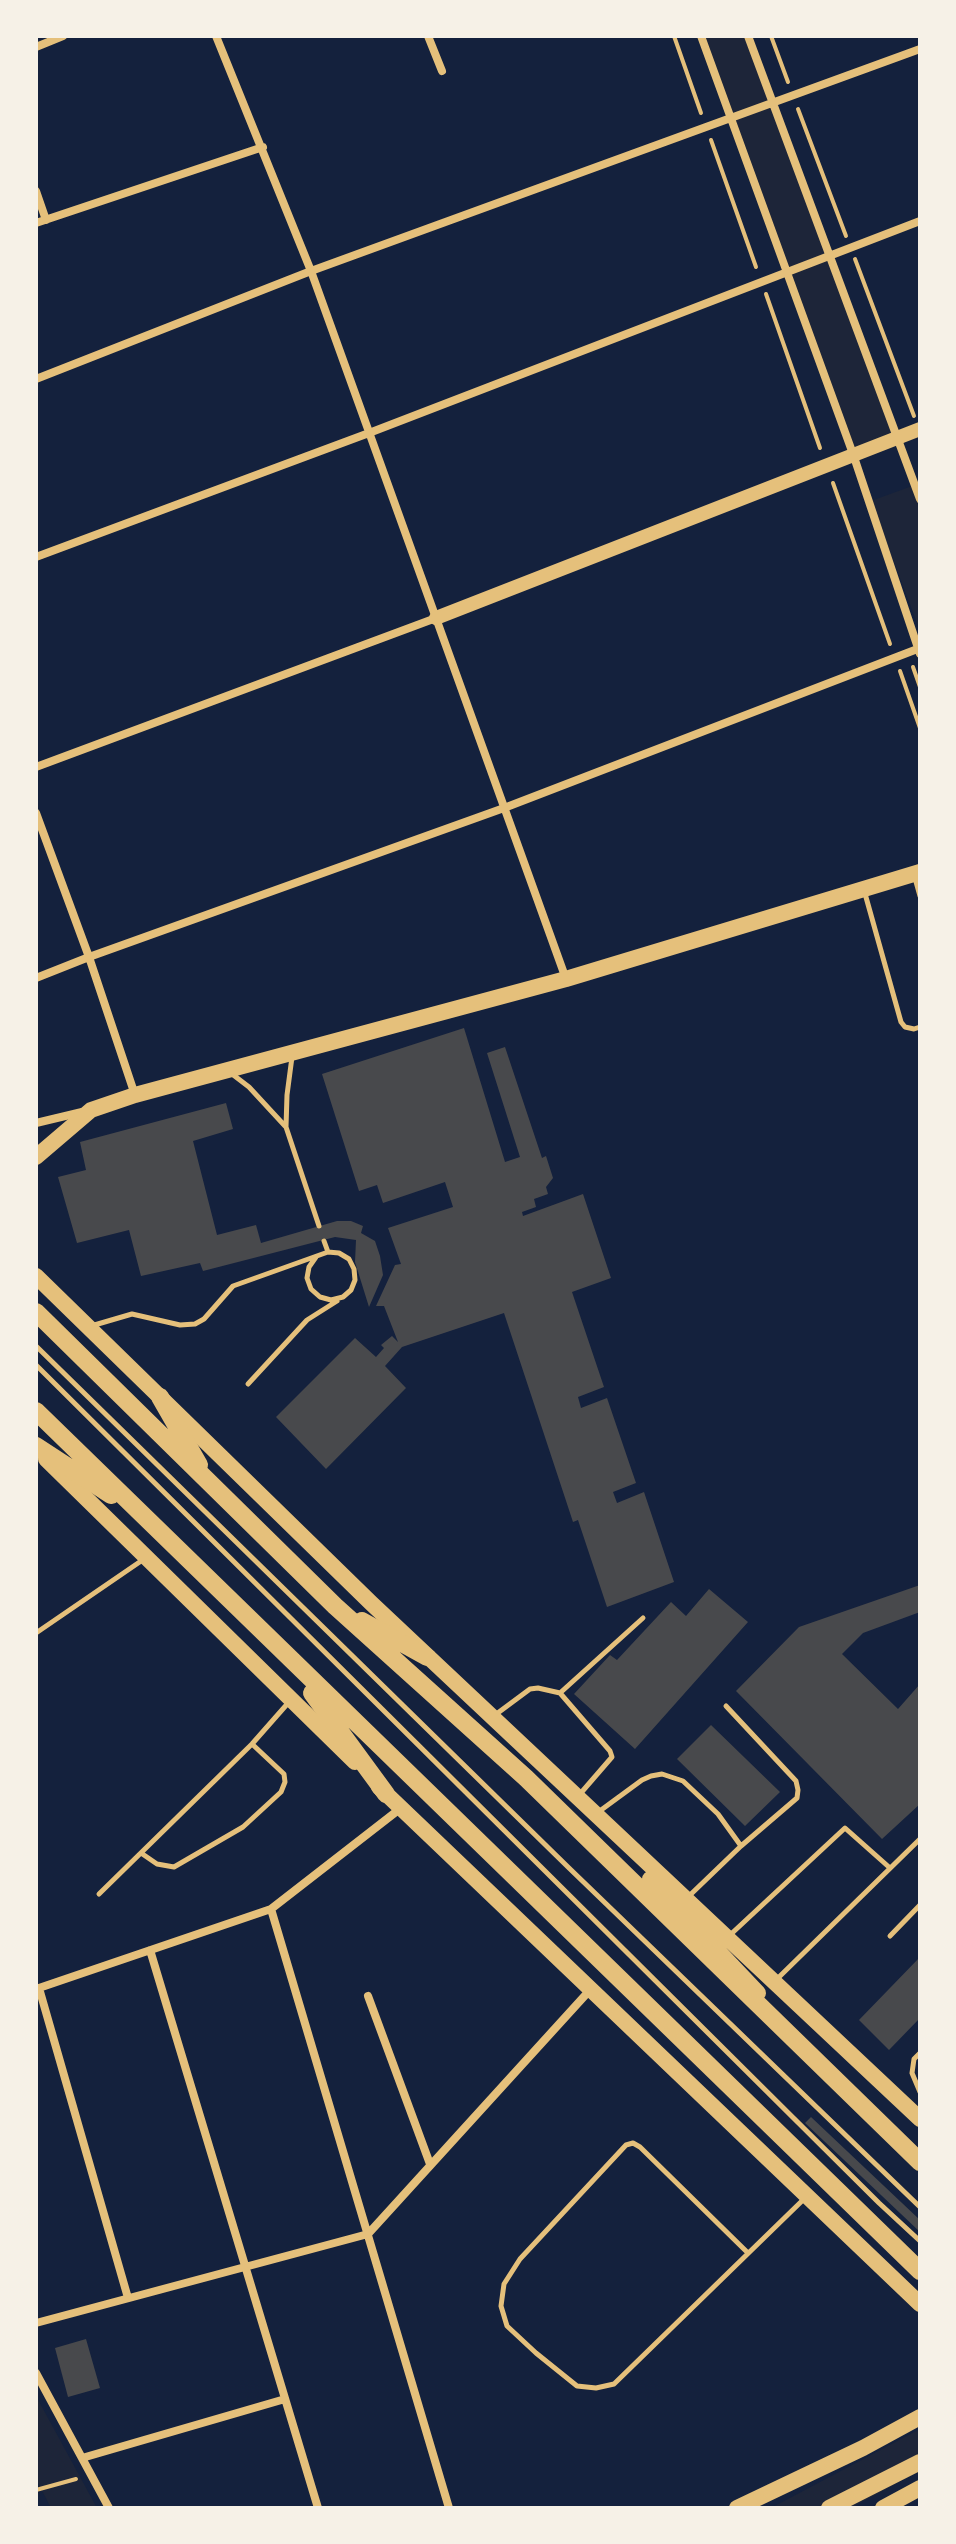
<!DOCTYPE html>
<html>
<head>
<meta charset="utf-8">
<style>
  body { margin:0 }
  #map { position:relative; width:956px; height:2544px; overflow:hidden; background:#14213d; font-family:"Sofia Sans Condensed",sans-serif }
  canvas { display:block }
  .frame { position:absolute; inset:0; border:38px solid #f6f1e7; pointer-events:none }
</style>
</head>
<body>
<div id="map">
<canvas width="956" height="2544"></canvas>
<div class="frame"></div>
</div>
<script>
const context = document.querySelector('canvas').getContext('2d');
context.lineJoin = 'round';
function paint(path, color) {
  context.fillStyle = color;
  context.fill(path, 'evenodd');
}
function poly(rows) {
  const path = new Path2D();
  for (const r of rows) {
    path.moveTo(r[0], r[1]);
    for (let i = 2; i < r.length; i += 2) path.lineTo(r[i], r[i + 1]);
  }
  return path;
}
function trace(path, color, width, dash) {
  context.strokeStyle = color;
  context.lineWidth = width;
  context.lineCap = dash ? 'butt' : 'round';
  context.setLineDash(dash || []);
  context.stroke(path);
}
const green = poly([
  [701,36,748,36,897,437,853,454],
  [915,485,920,498,920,631,871,501],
  [36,2396,97,2508,51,2508,36,2479],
  [920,2429,920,2471,851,2508,771,2508]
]);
const building = poly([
  [464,1028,505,1162,520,1157,487,1053,505,1047,542,1158,546,1156,553,1178,546,1187,548,1194,534,1199,536,1207,522,1212,523,1216,583,1194,611,1278,572,1292,604,1387,578,1397,581,1408,607,1398,636,1483,613,1492,617,1503,644,1492,674,1582,607,1607,578,1520,573,1522,504,1313,402,1347,385,1366,406,1388,326,1469,276,1417,355,1338,376,1357,384,1348,381,1345,392,1336,398,1342,384,1306,376,1306,395,1265,401,1264,388,1228,453,1207,445,1182,383,1203,377,1185,359,1191,322,1074],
  [226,1103,233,1129,193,1141,217,1235,256,1225,261,1243,337,1221,351,1221,363,1226,361,1233,375,1241,380,1256,383,1275,369,1307,355,1262,356,1240,335,1237,203,1271,200,1263,141,1276,129,1230,77,1243,58,1177,86,1170,80,1142],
  [920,1585,920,1612,863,1633,842,1654,898,1709,920,1684,920,1804,882,1839,736,1691,799,1627],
  [709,1589,748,1622,635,1749,574,1694,610,1655,617,1660,671,1602,686,1616],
  [711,1725,780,1792,745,1826,677,1759],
  [920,1957,920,2018,889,2050,859,2020],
  [811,2117,920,2220,920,2232,805,2123],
  [86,2339,100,2388,68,2397,55,2348]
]);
const path = poly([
  [674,36,701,113],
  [771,36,788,82],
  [798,109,846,236],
  [711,140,756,267],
  [855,259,914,416],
  [766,294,820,448],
  [833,483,890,644],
  [913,667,920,687],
  [900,671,920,728],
  [36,2490,76,2479]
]);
const service = poly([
  [915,878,920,896],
  [864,890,901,1022,905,1027,914,1029,920,1027],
  [292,1057,287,1095,286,1127,319,1226],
  [232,1074,249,1087,285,1126],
  [324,1241,328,1252],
  [91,1326,132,1314,180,1325,195,1324,204,1319,233,1286,328,1252,339,1253,349,1259,354,1269,355,1280,351,1290,343,1297,331,1300,320,1297,311,1289,307,1278,309,1267,316,1257],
  [36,1346,569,1868,920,2207],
  [36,1365,879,2203,920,2241],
  [248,1384,307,1320,337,1301],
  [36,1633,144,1559],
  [560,1693,643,1618],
  [726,1706,796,1781,798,1790,797,1798,741,1846],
  [495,1715,530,1689,538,1688,560,1693,610,1751,612,1757,580,1794],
  [597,1813,642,1780,651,1776,662,1774,683,1781,718,1814,741,1846,689,1896],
  [141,1853,157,1864,174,1867,243,1827,281,1792,285,1782,284,1774,252,1744],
  [99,1894,252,1744,289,1702],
  [730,1935,845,1828,890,1868],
  [890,1936,920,1905],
  [777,1979,920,1839],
  [920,2053,914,2059,912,2073,920,2092],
  [748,2253,640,2147,633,2143,626,2145,520,2259,504,2284,501,2306,507,2326,536,2353,577,2386,596,2388,614,2384,805,2198]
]);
const minor = poly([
  [216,36,311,271,566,979],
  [428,36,442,71],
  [701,36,853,454,920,654],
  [748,36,920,499],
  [36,47,63,36],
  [36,191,46,220],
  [36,223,263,147],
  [36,379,311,271,920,49],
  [36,557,369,433,920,221],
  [36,767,436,618],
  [36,813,89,957,135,1095],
  [36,978,89,957,504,808,920,648],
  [36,1123,82,1112],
  [271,1909,449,2508],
  [150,1950,318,2508],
  [39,1988,128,2298],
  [36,1989,271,1909,401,1808],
  [368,1996,430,2164],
  [36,2323,368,2234,590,1990],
  [36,2373,109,2508],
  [82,2458,285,2399]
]);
const tertiary = poly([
  [436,618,920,429]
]);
const secondary = poly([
  [36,1157,91,1110,135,1095,566,979,920,872],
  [36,1276,371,1603,920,2119],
  [46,1459,355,1762],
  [379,1787,920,2304],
  [650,1879,758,1993],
  [737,2508,863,2448,920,2417],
  [829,2508,920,2462],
  [883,2508,920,2488]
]);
const trunk = poly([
  [36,1312,335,1606,526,1778,920,2162],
  [160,1397,199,1465],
  [36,1411,920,2271],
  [36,1446,111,1495],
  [362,1621,427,1657],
  [312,1693,386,1794]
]);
paint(green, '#1d2539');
paint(building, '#48494c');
trace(path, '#e5c07b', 4);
trace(service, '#e5c07b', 5);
trace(minor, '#e5c07b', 8);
trace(tertiary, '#e5c07b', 14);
trace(secondary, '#e5c07b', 16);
trace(trunk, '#e5c07b', 18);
</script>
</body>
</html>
